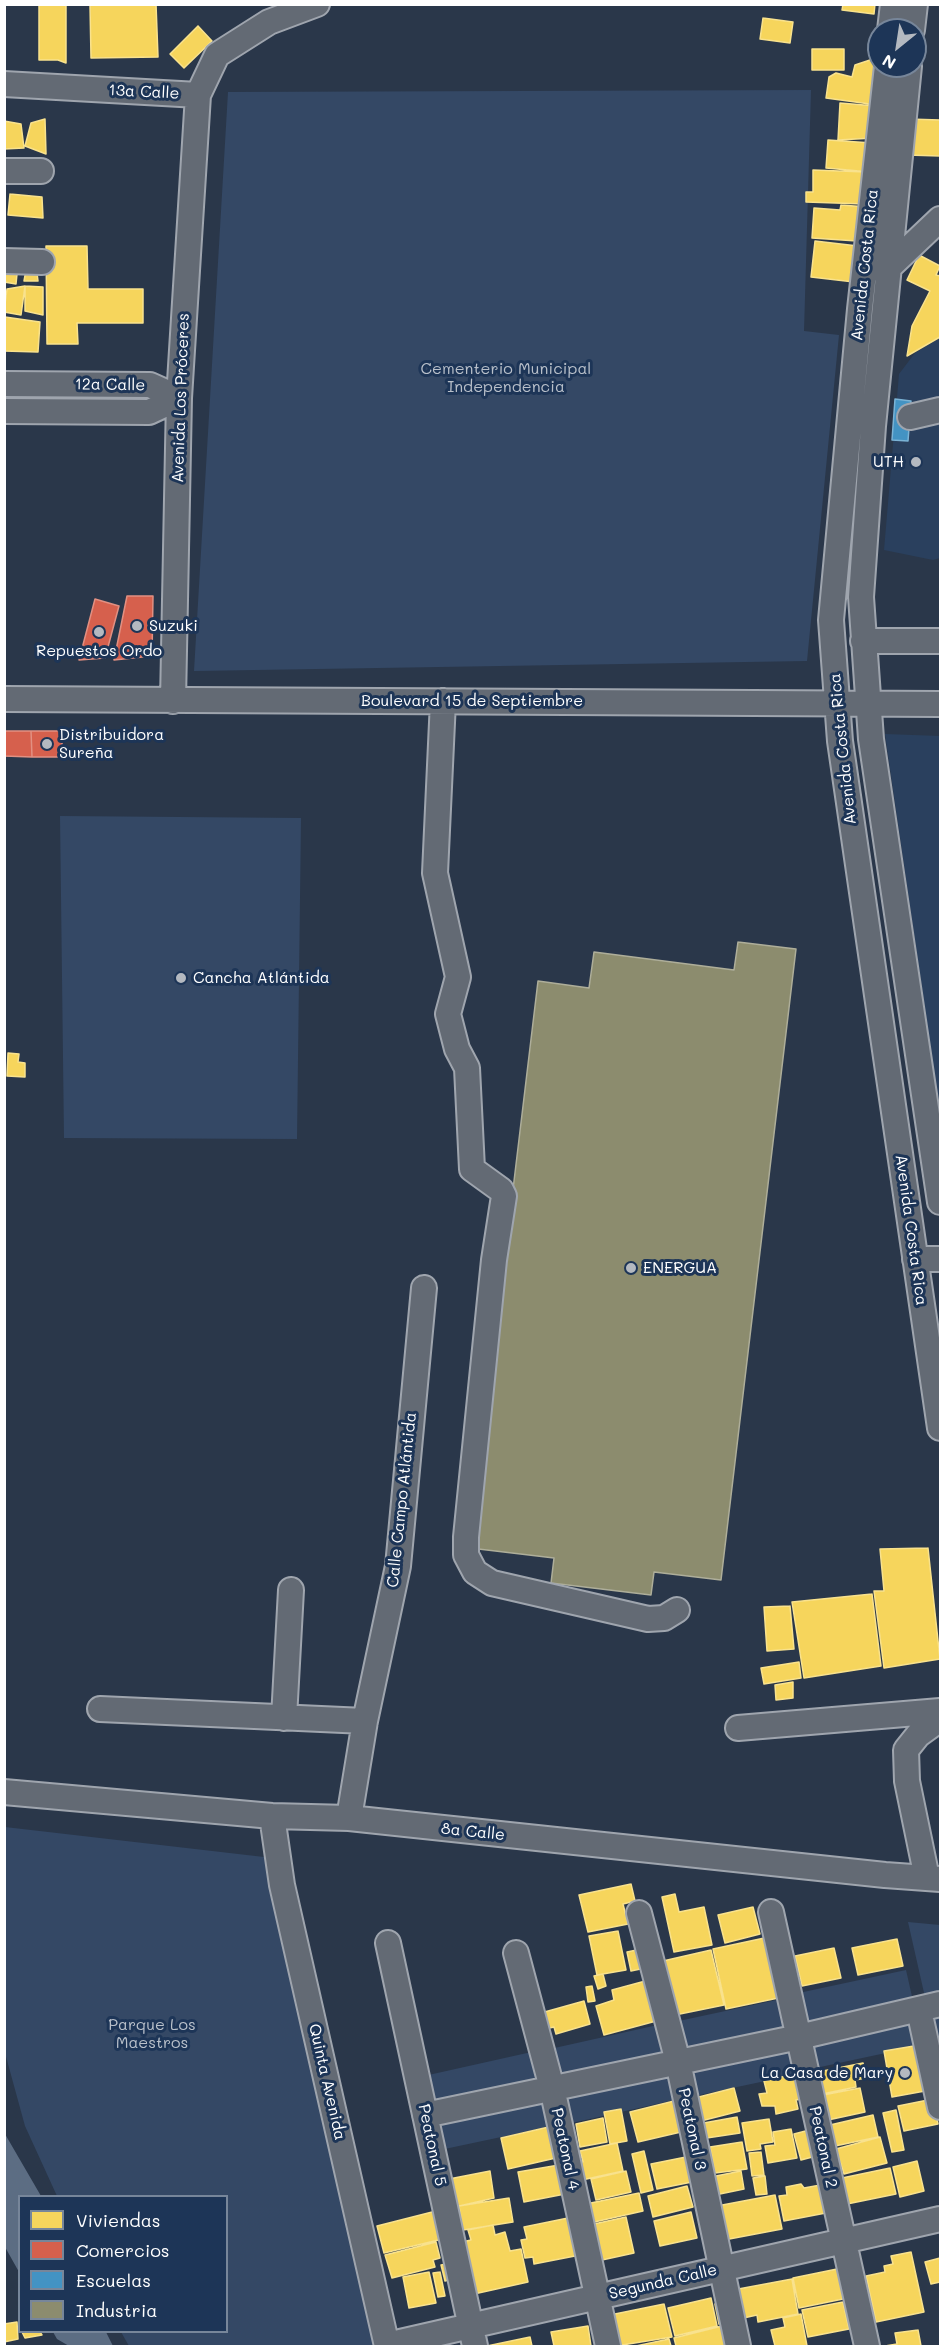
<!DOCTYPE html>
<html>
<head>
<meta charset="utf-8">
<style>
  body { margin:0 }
  #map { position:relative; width:945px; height:2351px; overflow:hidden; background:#2a374a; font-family:Mali,sans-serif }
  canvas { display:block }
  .frame { position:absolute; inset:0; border:6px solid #fff; pointer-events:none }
  .legend { position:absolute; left:18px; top:2195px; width:210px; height:138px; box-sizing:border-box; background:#1d3557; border:2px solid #77869a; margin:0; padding:8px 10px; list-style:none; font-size:18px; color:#fff }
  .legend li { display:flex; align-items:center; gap:12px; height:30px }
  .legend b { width:30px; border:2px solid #77869a }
  .north { position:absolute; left:867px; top:18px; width:60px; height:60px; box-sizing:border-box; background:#1d3557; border:2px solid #77869a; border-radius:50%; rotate:210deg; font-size:16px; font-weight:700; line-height:24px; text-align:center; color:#fff }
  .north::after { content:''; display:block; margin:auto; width:21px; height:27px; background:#b4b9c0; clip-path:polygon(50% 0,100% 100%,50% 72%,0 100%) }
</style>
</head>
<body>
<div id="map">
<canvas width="945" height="2351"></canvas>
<div class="frame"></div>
<ul class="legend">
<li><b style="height:16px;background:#f6d55c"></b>Viviendas</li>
<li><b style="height:16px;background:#d6604d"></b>Comercios</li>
<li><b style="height:16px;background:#4393c3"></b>Escuelas</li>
<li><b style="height:16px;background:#8c8c6e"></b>Industria</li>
</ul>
<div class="north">N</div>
</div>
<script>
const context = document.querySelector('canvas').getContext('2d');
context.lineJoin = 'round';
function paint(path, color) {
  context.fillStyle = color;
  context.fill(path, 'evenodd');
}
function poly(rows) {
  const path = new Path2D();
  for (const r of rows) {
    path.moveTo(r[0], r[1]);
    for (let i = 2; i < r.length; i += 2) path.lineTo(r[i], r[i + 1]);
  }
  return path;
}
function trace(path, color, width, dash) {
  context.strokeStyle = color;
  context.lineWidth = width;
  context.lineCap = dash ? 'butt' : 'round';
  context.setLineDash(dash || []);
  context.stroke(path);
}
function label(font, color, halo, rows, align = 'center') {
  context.font = font + ' Mali,sans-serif';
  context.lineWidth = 6;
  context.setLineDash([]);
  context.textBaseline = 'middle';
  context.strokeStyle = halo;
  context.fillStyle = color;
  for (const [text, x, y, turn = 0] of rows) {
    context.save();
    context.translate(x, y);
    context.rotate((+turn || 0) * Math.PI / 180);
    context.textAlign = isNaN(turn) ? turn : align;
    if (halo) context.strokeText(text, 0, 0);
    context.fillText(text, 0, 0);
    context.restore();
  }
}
const built = poly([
  [940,338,940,558,933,560,884,550,899,374,915,353],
  [885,734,940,736,940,1113]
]);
const green = poly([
  [811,90,804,331,839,335,807,661,194,671,228,92],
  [60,816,301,818,297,1139,64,1138],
  [5,1827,264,1857,374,2346,129,2346,121,2332,226,2332,226,2196,57,2196,25,2126,5,2053],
  [908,1922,940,1925,940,2036,934,2037],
  [906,1970,923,2045,811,2069,794,1994],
  [786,1998,803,2073,690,2097,674,2022],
  [662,2024,679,2099,567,2124,550,2049],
  [536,2051,553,2126,440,2150,424,2076]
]);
const water = poly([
  [5,2134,41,2196,20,2196,19,2272,5,2247],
  [53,2332,106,2332,113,2346,69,2346,57,2339]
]);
const homes = poly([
  [39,4,66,4,66,63,58,60,39,60,39,4],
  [156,4,158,57,91,58,90,5,156,4],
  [843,4,875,4,874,14,842,10,843,4],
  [763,18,793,22,790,43,760,39,763,18],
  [198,26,212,41,184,68,170,54,198,26],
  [812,49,844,49,844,70,812,70,812,49],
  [879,57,877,105,826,98,829,77,836,73,852,77,855,65,879,57],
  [840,103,876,106,874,138,838,140,840,103],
  [45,119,46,154,25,146,31,123,45,119],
  [908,119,940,120,940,156,907,155,908,119],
  [4,121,21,124,24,148,4,149,4,121],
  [828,140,872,143,870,172,826,168,828,140],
  [813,170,866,172,865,204,806,202,806,192,813,192,813,170],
  [10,194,42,197,43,218,8,215,10,194],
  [841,205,867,207,857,241,812,238,814,208,840,210,841,205],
  [815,241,858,246,854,282,811,277,815,241],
  [46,246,87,246,88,289,143,289,143,323,77,323,78,344,47,344,46,246],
  [919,255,940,266,936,275,940,276,940,337,907,356,912,326,930,291,907,280,919,255],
  [26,270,37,273,38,281,24,281,26,270],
  [4,272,17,274,16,284,4,282,4,272],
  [25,286,43,287,43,315,25,311,25,286],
  [25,286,21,315,4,312,7,289,25,286],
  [5,317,40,322,38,352,4,351,5,317],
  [8,1053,19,1054,18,1062,25,1063,25,1077,7,1076,8,1053],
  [928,1548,940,1659,884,1668,874,1591,884,1591,880,1549,928,1548],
  [872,1594,881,1666,804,1678,792,1602,872,1594],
  [790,1606,794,1649,767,1651,764,1607,790,1606],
  [799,1662,801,1678,764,1684,761,1668,799,1662],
  [793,1682,793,1698,776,1700,775,1685,793,1682],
  [631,1884,635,1901,623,1904,628,1924,588,1932,579,1895,631,1884],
  [675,1894,679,1912,704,1907,712,1945,674,1952,662,1897,675,1894],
  [753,1907,760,1934,725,1943,718,1915,753,1907],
  [618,1931,626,1970,597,1975,589,1936,618,1931],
  [769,1937,783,1997,726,2009,713,1949,769,1937],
  [897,1939,903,1966,858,1975,852,1948,897,1939],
  [646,1948,650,1967,631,1971,627,1952,646,1948],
  [834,1948,841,1978,802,1986,795,1956,834,1948],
  [711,1950,724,2005,675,2015,663,1961,711,1950],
  [603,1974,606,1986,598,1989,594,1976,603,1974],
  [649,1980,660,2020,604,2035,596,2006,614,2000,612,1990,649,1980],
  [592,1986,595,2001,588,2002,586,1987,592,1986],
  [584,2001,590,2024,556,2034,554,2027,545,2029,541,2013,584,2001],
  [920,2045,925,2091,892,2097,884,2051,920,2045],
  [863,2063,866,2078,855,2080,856,2087,822,2094,818,2072,863,2063],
  [800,2073,806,2098,796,2100,798,2109,776,2114,775,2106,762,2106,759,2094,767,2093,764,2081,800,2073],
  [734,2088,740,2111,697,2122,691,2099,734,2088],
  [860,2088,865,2112,828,2120,823,2095,860,2088],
  [933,2099,938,2124,904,2131,898,2106,933,2099],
  [674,2101,681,2132,638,2142,630,2112,674,2101],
  [621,2109,627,2141,610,2144,604,2112,621,2109],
  [896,2110,904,2150,892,2152,883,2113,896,2110],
  [873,2115,878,2137,835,2146,830,2125,873,2115],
  [737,2117,740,2133,700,2139,698,2124,737,2117],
  [603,2118,607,2142,580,2147,576,2124,603,2118],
  [769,2119,773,2142,760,2144,761,2149,747,2151,742,2123,769,2119],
  [553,2126,560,2157,508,2169,501,2138,553,2126],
  [817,2128,824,2154,801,2160,794,2134,817,2128],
  [791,2129,797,2158,768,2163,765,2146,775,2145,773,2132,791,2129],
  [880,2137,887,2163,844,2174,836,2149,880,2137],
  [742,2142,747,2169,715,2173,710,2147,742,2142],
  [617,2143,623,2171,582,2180,578,2163,583,2162,580,2151,617,2143],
  [644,2151,653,2190,641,2193,632,2154,644,2151],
  [761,2152,764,2175,752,2176,749,2153,761,2152],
  [691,2156,697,2181,657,2189,651,2164,691,2156],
  [917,2161,924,2191,900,2197,893,2167,917,2161],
  [559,2165,565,2194,524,2202,518,2172,559,2165],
  [890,2168,896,2194,847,2204,842,2178,890,2168],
  [490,2171,494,2198,455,2207,449,2179,490,2171],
  [626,2171,631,2192,596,2200,591,2179,626,2171],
  [741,2171,744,2189,715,2195,711,2177,741,2171],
  [765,2176,767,2194,756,2195,753,2178,765,2176],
  [801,2184,804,2188,826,2184,831,2212,784,2221,779,2196,787,2195,786,2187,801,2184],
  [687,2186,693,2207,653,2217,648,2196,687,2186],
  [639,2193,643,2211,590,2223,586,2204,639,2193],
  [775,2195,782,2229,724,2240,717,2206,775,2195],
  [509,2198,513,2222,463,2230,459,2206,509,2198],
  [440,2210,447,2238,384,2253,377,2226,440,2210],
  [691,2212,697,2238,660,2246,654,2221,691,2212],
  [626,2217,634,2253,602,2260,594,2224,626,2217],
  [568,2218,575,2256,534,2264,533,2257,525,2258,521,2240,527,2239,524,2227,568,2218],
  [493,2225,495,2235,505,2232,510,2251,521,2249,528,2282,474,2294,462,2242,471,2240,468,2230,493,2225],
  [436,2242,440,2258,433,2260,435,2267,392,2278,385,2255,436,2242],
  [911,2252,924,2312,876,2322,866,2276,885,2272,884,2266,893,2264,891,2256,911,2252],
  [940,2258,940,2282,931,2284,925,2262,940,2258],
  [451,2263,455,2278,445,2281,441,2265,451,2263],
  [837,2269,843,2299,799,2308,793,2278,837,2269],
  [429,2272,436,2303,409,2308,403,2277,429,2272],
  [440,2272,445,2296,438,2297,433,2273,440,2272],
  [792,2279,798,2314,758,2322,757,2315,739,2319,733,2290,792,2279],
  [711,2298,717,2326,675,2336,668,2308,711,2298],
  [724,2302,728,2322,719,2324,715,2304,724,2302],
  [843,2302,849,2329,808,2337,802,2310,843,2302],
  [664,2304,672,2337,616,2346,610,2315,664,2304],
  [801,2314,807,2346,775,2346,771,2330,785,2327,783,2318,801,2314],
  [17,2322,18,2339,4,2342,4,2324,17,2322],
  [588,2326,591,2346,554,2346,551,2332,588,2326],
  [722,2326,727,2346,676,2346,674,2338,722,2326],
  [918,2330,921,2346,885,2346,897,2344,895,2333,918,2330],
  [22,2332,40,2332,42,2335,25,2338,22,2332],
  [530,2337,532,2346,487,2346,530,2337],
  [669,2339,671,2346,636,2346,669,2339]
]);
const shops = poly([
  [127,596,153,596,152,656,114,660,127,596],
  [95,599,119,606,105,658,79,660,95,599],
  [4,731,31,731,32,757,4,756,4,731],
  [31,731,62,731,62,757,32,757,31,731]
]);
const schools = poly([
  [895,399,911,401,908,441,892,440,895,399]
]);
const industry = poly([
  [738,942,796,949,721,1580,654,1572,651,1595,551,1583,554,1558,470,1548,538,981,589,988,594,952,734,970,738,942]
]);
const minor = poly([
  [890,30,893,4],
  [912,30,915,4],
  [887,66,860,309,831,620,840,741,940,1428],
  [909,66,873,426,861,597,871,739,940,1202],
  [4,84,198,95],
  [4,171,41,171],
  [4,261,42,262],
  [884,272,940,219],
  [4,384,150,385,179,398],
  [4,411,149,412,179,398],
  [910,417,940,410],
  [863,641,940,641],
  [4,699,940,704],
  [173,701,179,398,198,95,217,55,269,22,317,4],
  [443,701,435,873,458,977,448,1014,457,1049,467,1068,472,1169,501,1190,504,1196,494,1260,466,1537,466,1555,475,1572,492,1583,648,1619,664,1618,677,1610],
  [915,1259,940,1259],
  [100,1709,365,1721],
  [284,1718,291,1590],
  [738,1728,940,1711],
  [4,1792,272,1816,349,1818,885,1875,940,1879],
  [272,1816,282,1885,387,2346],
  [349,1818,365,1721,398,1566,424,1288],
  [927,1878,907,1781,906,1750,918,1735,940,1719],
  [771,1912,867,2346],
  [639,1913,678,2062,738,2346],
  [388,1943,475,2346],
  [516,1953,552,2088,608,2346],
  [919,2010,940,2107],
  [425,2115,799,2037,940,2004],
  [387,2345,940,2219]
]);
const markers = [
  [916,462,6,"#b4b9c0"],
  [137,626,6,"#b4b9c0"],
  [99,632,6,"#b4b9c0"],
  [47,744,6,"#b4b9c0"],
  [181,978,6,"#b4b9c0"],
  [631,1268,6,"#b4b9c0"],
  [905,2073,6,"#b4b9c0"]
];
const streetNames = [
  ["13a Calle",144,92,3],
  ["Avenida Costa Rica",865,265,-84],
  ["12a Calle",110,385,1],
  ["Avenida Los Próceres",181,398,-88],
  ["Boulevard 15 de Septiembre",472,701],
  ["Avenida Costa Rica",843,749,-96],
  ["Avenida Costa Rica",911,1230,82],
  ["Calle Campo Atlántida",402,1500,-84],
  ["8a Calle",473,1832,6],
  ["Quinta Avenida",327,2082,77],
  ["Peatonal 3",692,2129,78],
  ["Peatonal 5",432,2145,78],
  ["Peatonal 2",823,2147,78],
  ["Peatonal 4",565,2149,78],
  ["Segunda Calle",663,2282,-13]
];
const parkNames = [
  ["Cementerio Municipal",506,369],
  ["Independencia",506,387],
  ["Parque Los",152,2025],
  ["Maestros",152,2043]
];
const poiNames = [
  ["UTH",904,462,"right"],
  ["Suzuki",149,626],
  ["Repuestos Ordo",99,651,"center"],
  ["Distribuidora",59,735],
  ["Sureña",59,753],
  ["Cancha Atlántida",193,978],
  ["ENERGUA",643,1268],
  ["La Casa de Mary",893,2073,"right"]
];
paint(built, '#2a405e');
paint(green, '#344865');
paint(water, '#5c6d83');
paint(homes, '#f6d55c');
trace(homes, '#f9e28d', 1.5);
paint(shops, '#d6604d');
trace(shops, '#e29082', 1.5);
paint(schools, '#4393c3');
trace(schools, '#7bb3d5', 1.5);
paint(industry, '#8c8c6e');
trace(industry, '#aeae9a', 1.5);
trace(minor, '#9fa5ae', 28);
trace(minor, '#636a74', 24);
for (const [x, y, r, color] of markers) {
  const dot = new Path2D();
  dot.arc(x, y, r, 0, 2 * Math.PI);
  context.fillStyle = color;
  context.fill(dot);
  trace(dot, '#1d3557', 2);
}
label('16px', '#fff', '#1d3557', streetNames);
label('16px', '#b9c0ca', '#1d3557', parkNames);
label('16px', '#fff', '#1d3557', poiNames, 'left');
</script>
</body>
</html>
